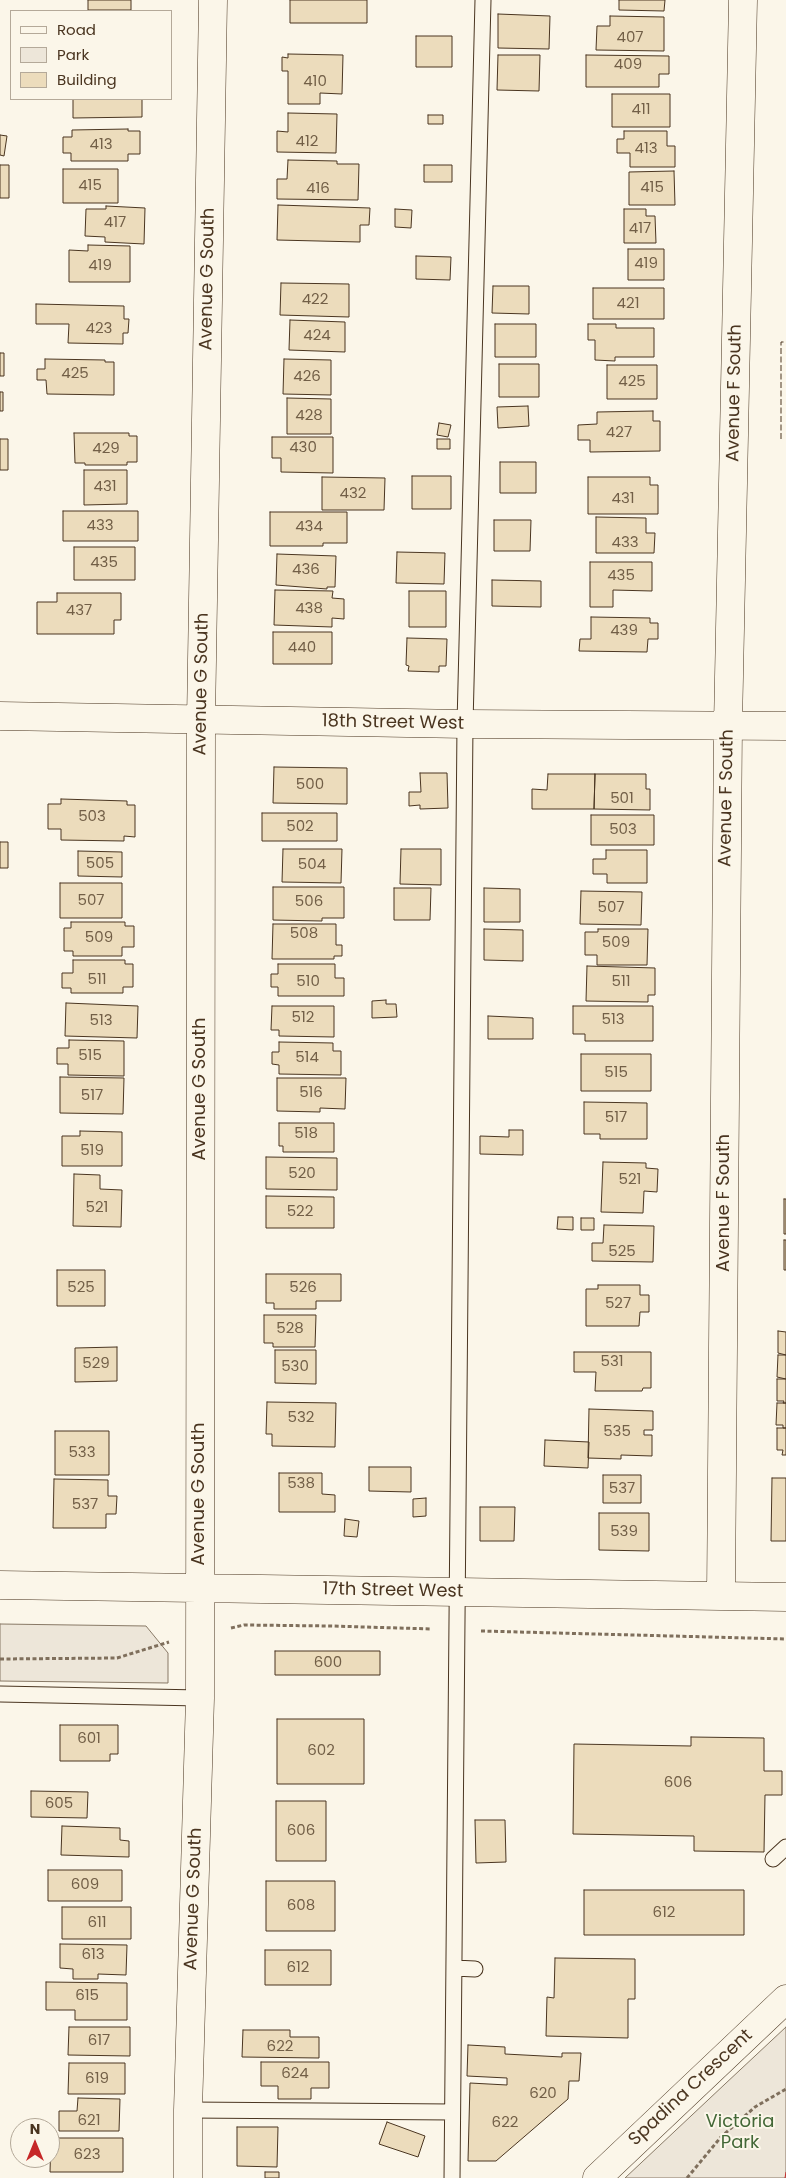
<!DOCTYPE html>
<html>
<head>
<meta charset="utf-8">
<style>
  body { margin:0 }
  #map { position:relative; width:786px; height:2178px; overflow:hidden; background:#fbf6e9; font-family:Poppins,sans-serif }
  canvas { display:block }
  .legend { position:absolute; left:10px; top:10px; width:162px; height:90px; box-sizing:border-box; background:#fbf6e9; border:1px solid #b4a999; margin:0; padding:6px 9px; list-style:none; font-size:15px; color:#4a3520 }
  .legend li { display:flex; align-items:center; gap:10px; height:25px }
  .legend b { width:25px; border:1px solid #b4a999 }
  .north { position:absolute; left:10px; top:2118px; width:50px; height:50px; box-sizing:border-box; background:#fbf6e9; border:1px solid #b4a999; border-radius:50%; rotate:0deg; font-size:14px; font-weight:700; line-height:20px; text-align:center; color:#4a3520 }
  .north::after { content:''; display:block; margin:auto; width:18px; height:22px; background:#c62828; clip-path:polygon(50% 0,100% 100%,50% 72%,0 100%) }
</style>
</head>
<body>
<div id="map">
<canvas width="786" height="2178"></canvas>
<ul class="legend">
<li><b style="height:6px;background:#fbf6e9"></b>Road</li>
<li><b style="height:14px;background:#ede6d9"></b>Park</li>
<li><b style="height:14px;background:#ecdcbc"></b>Building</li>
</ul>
<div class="north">N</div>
</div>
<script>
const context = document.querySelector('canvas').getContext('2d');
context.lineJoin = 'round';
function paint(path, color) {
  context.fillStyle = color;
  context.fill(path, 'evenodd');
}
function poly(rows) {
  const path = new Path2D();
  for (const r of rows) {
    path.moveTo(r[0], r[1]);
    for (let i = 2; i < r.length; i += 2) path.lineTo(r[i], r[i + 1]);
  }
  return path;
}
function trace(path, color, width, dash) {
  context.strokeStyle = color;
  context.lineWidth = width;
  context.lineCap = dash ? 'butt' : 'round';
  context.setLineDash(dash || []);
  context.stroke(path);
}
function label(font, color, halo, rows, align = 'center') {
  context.font = font + ' Poppins,sans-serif';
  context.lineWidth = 4;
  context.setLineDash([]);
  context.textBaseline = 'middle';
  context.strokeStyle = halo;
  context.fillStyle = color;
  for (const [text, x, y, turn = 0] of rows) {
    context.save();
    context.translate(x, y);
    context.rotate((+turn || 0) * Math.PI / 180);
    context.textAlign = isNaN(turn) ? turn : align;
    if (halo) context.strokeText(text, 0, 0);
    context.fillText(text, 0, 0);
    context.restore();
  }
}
const green = poly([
  [0,1624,146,1626,168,1653,168,1683,0,1681,0,1624],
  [786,2027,786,2178,625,2178,725,2084,786,2027]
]);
const building = poly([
  [88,0,131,0,131,10,88,10,88,0],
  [290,0,367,0,367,23,290,23,290,0],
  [619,0,665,0,664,11,619,10,619,0],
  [498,14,550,16,549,49,498,48,498,14],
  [610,16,664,17,664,51,596,50,597,26,610,26,610,16],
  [416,36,452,36,452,67,416,67,416,36],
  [288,54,343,55,342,94,320,93,320,104,288,104,288,71,282,71,282,57,288,58,288,54],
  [498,55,540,55,539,91,497,90,498,55],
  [586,55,669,56,669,74,659,74,659,87,586,87,586,55],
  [612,94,670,94,670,127,612,127,612,94],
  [73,99,142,99,142,117,73,118,73,99],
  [288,113,337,114,336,153,277,152,277,131,288,132,288,113],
  [428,115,443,115,443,124,428,124,428,115],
  [128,129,128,131,140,131,140,154,128,154,128,161,71,161,71,153,63,153,63,137,72,137,72,130,128,129],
  [624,131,667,131,667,146,675,146,675,167,630,167,630,153,617,153,617,139,624,139,624,131],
  [0,135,7,136,4,156,0,155,0,135],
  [288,160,337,161,337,164,359,164,358,200,277,199,277,179,287,179,288,160],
  [0,165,9,165,9,198,0,198,0,165],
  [424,165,452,165,452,182,424,182,424,165],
  [63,169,118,169,118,203,63,203,63,169],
  [674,171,675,205,629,205,629,172,674,171],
  [278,205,370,208,369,225,360,225,360,242,277,240,278,205],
  [106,206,145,208,144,244,105,242,105,237,85,236,86,209,106,209,106,206],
  [395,209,412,210,411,228,395,227,395,209],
  [624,209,646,209,646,216,655,216,656,243,624,243,624,209],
  [88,245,130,246,130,282,69,282,69,250,88,251,88,245],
  [628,249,664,249,664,280,628,280,628,249],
  [416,256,451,257,450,280,416,279,416,256],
  [281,283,349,284,349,317,280,315,281,283],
  [493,286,529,286,529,314,492,313,493,286],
  [593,288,664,288,664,319,593,319,593,288],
  [36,304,124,306,124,319,129,319,128,333,123,333,123,344,68,343,69,324,36,324,36,304],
  [290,320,345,322,345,352,289,350,290,320],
  [495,324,536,324,536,357,495,357,495,324],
  [588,324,616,324,616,328,654,328,654,357,615,357,615,361,595,360,595,340,588,340,588,324],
  [0,353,4,353,4,376,0,376,0,353],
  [45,359,105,360,105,362,114,362,114,395,47,394,46,380,37,380,37,369,45,369,45,359],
  [284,359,331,360,331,395,283,394,284,359],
  [499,364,539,364,539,397,499,397,499,364],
  [607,365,657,365,657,399,607,399,607,365],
  [0,392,3,392,3,411,0,411,0,392],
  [287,398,331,399,331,434,287,434,287,398],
  [528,406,529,426,498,428,497,407,528,406],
  [653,411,653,421,660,421,660,451,590,452,590,440,578,440,578,425,597,424,597,412,653,411],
  [439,423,451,425,448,437,437,435,439,423],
  [74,433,129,433,129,436,137,436,137,462,127,462,127,465,85,465,85,463,75,463,74,433],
  [272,437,333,437,333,473,281,472,281,458,272,458,272,437],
  [0,439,8,439,8,470,0,470,0,439],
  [437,439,450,439,450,449,437,449,437,439],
  [500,462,536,462,536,493,500,493,500,462],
  [84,470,127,470,127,504,84,505,84,470],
  [412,476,451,476,451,509,412,509,412,476],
  [322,477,385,478,384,510,322,510,322,477],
  [588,477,650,477,650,485,658,485,658,514,588,514,588,477],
  [63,511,138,511,138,541,63,541,63,511],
  [270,512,347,512,347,543,323,543,323,546,270,546,270,512],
  [596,517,646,518,646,533,655,533,654,553,596,553,596,517],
  [494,520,531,520,530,551,494,551,494,520],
  [74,547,135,547,135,580,74,580,74,547],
  [397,552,445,553,444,584,396,583,397,552],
  [277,554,336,556,335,587,327,587,327,589,276,585,277,554],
  [590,562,652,562,652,591,613,590,613,607,590,607,590,562],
  [492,580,541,581,541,607,492,606,492,580],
  [275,590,333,591,332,598,344,599,344,619,332,618,332,627,274,625,275,590],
  [409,591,446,591,446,627,409,627,409,591],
  [57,593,121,593,121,620,114,620,114,634,37,634,37,602,57,602,57,593],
  [591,617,650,618,650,623,658,623,658,639,648,639,647,652,579,651,580,639,591,639,591,617],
  [273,632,332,632,332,664,273,664,273,632],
  [407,638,447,639,446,666,439,666,439,672,408,671,409,666,406,665,407,638],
  [274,767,347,768,347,804,273,803,274,767],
  [420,773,447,773,448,808,420,809,420,805,409,806,409,792,421,792,420,773],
  [548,774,595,774,594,809,532,809,532,789,547,790,548,774],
  [595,774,646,774,646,789,650,789,650,810,594,809,595,774],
  [61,799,127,801,127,805,135,805,135,837,124,836,124,841,61,840,61,829,48,829,48,804,61,804,61,799],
  [262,813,337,813,337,841,262,841,262,813],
  [591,815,654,815,654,845,591,845,591,815],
  [0,842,8,842,8,868,0,868,0,842],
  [283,849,342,849,341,883,282,882,283,849],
  [401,849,441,849,441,885,400,884,401,849],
  [606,850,647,850,647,883,607,883,607,874,593,874,593,859,606,859,606,850],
  [78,851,122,852,122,877,78,876,78,851],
  [60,883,122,883,122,918,60,918,60,883],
  [273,887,344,887,344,918,322,918,322,921,273,920,273,887],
  [394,888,431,888,430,920,394,920,394,888],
  [484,888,520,889,520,922,484,922,484,888],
  [581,891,642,892,641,925,580,924,581,891],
  [71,922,125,922,125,926,134,926,134,947,122,947,122,956,73,956,73,951,64,951,64,928,71,928,71,922],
  [273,924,336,924,336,945,342,945,342,956,334,956,334,959,272,959,273,924],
  [484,929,523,930,523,961,484,960,484,929],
  [598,929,648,929,647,965,597,965,597,955,585,955,585,932,598,932,598,929],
  [73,960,125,960,125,964,133,964,133,987,123,987,123,993,71,993,71,988,62,988,62,973,73,973,73,960],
  [278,964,335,964,335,978,344,978,344,996,278,996,278,987,271,987,271,974,278,974,278,964],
  [587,966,655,968,655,995,648,995,648,1002,586,1001,587,966],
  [386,1000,386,1004,396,1004,397,1017,372,1018,372,1001,386,1000],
  [66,1003,138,1006,137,1038,65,1036,66,1003],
  [272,1006,334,1006,334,1037,279,1036,279,1030,271,1030,272,1006],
  [573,1006,653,1006,653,1041,585,1041,585,1034,573,1034,573,1006],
  [488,1016,533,1018,533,1039,488,1039,488,1016],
  [69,1040,124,1041,124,1076,68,1075,68,1064,57,1064,57,1048,69,1048,69,1040],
  [279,1042,333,1043,333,1051,341,1051,341,1075,279,1074,279,1065,272,1064,272,1052,279,1052,279,1042],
  [581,1054,651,1054,651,1091,581,1091,581,1054],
  [60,1077,124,1078,123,1114,60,1113,60,1077],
  [277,1078,346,1078,345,1109,320,1108,320,1112,277,1111,277,1078],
  [584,1102,647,1103,647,1139,600,1139,600,1134,584,1134,584,1102],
  [279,1123,334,1123,334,1152,283,1152,283,1146,279,1146,279,1123],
  [509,1130,523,1130,523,1155,480,1154,480,1136,509,1137,509,1130],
  [80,1131,122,1132,122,1166,62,1166,62,1136,80,1136,80,1131],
  [266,1157,337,1158,337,1190,266,1189,266,1157],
  [603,1162,646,1163,646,1168,658,1169,657,1192,644,1191,643,1213,601,1212,603,1162],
  [74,1174,100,1175,100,1189,122,1190,121,1227,73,1226,74,1174],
  [266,1196,334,1197,334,1228,266,1228,266,1196],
  [784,1199,786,1199,786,1234,784,1234,784,1199],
  [558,1217,573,1217,573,1230,557,1229,558,1217],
  [581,1218,594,1218,594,1230,581,1230,581,1218],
  [604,1225,654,1226,653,1262,592,1261,592,1243,603,1243,604,1225],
  [784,1240,786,1240,786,1270,784,1270,784,1240],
  [57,1270,105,1270,105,1306,57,1306,57,1270],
  [266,1274,341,1274,341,1301,316,1301,316,1309,274,1309,274,1303,266,1303,266,1274],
  [598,1285,640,1285,640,1295,649,1295,649,1312,640,1312,639,1326,586,1326,586,1289,598,1289,598,1285],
  [264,1315,316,1315,315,1347,273,1347,273,1343,264,1343,264,1315],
  [778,1331,786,1332,786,1355,778,1353,778,1331],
  [117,1347,117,1381,75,1382,75,1348,117,1347],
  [275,1350,316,1350,316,1384,275,1383,275,1350],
  [574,1352,651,1352,651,1388,643,1388,642,1391,595,1391,596,1372,574,1372,574,1352],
  [778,1355,786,1355,786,1379,777,1377,778,1355],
  [777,1379,786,1379,786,1403,783,1403,784,1401,777,1401,777,1379],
  [267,1402,336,1403,335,1447,272,1446,272,1434,266,1434,267,1402],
  [777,1403,786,1403,786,1428,783,1428,783,1425,776,1425,777,1403],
  [589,1409,653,1411,653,1430,644,1430,644,1435,652,1435,652,1456,621,1455,621,1459,588,1458,589,1409],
  [777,1428,786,1428,786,1455,782,1455,783,1450,777,1450,777,1428],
  [55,1431,109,1431,109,1475,55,1475,55,1431],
  [545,1440,589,1442,588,1468,544,1466,545,1440],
  [369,1467,411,1467,411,1492,369,1491,369,1467],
  [279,1473,322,1473,322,1494,335,1495,335,1512,279,1512,279,1473],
  [603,1475,641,1475,641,1503,603,1503,603,1475],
  [772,1478,786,1478,786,1541,771,1541,772,1478],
  [54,1479,108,1480,108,1496,117,1496,116,1514,106,1514,106,1528,53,1528,54,1479],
  [426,1498,426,1516,413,1517,413,1499,426,1498],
  [480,1507,515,1507,514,1541,480,1541,480,1507],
  [599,1513,649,1513,649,1551,599,1550,599,1513],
  [345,1519,359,1521,357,1537,344,1536,345,1519],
  [275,1651,380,1651,380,1675,275,1675,275,1651],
  [277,1719,364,1719,364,1784,277,1784,277,1719],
  [60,1725,118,1725,118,1754,110,1754,110,1761,60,1761,60,1725],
  [691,1737,764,1738,764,1771,782,1771,782,1795,765,1795,764,1852,694,1851,694,1836,573,1834,574,1744,691,1746,691,1737],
  [31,1791,88,1792,87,1818,31,1817,31,1791],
  [276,1801,326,1801,326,1861,276,1861,276,1801],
  [475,1820,505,1820,506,1862,476,1863,475,1820],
  [62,1826,120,1828,120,1840,129,1841,129,1857,61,1855,62,1826],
  [48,1870,122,1870,122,1901,48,1901,48,1870],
  [266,1881,335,1881,335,1931,266,1931,266,1881],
  [584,1890,744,1890,744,1935,584,1935,584,1890],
  [62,1907,131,1907,131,1939,62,1939,62,1907],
  [60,1944,127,1945,126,1975,98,1974,98,1979,73,1979,73,1969,60,1968,60,1944],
  [265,1950,331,1950,331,1985,265,1985,265,1950],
  [555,1958,635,1959,635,1999,628,1999,628,2038,546,2036,547,1997,554,1998,555,1958],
  [46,1982,127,1983,127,2020,75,2020,75,2010,46,2010,46,1982],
  [69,2027,130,2027,130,2056,68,2055,69,2027],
  [243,2030,290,2030,290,2037,319,2037,319,2058,242,2057,243,2030],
  [468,2045,505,2047,505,2054,562,2057,562,2053,581,2053,579,2081,569,2081,568,2099,496,2161,468,2161,470,2083,507,2085,507,2078,467,2076,468,2045],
  [261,2062,329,2062,329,2088,311,2088,311,2099,278,2099,278,2086,261,2086,261,2062],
  [69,2063,125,2063,125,2094,68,2094,69,2063],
  [78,2098,120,2099,119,2131,59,2131,59,2111,77,2111,78,2098],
  [387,2122,425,2136,418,2157,379,2144,387,2122],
  [237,2127,278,2127,277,2167,237,2166,237,2127],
  [51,2138,123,2138,123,2172,50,2172,51,2138],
  [265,2172,279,2172,279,2178,265,2178,265,2172]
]);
const path = poly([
  [231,1628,244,1625,331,1626,432,1629],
  [481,1631,786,1639],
  [0,1659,117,1658,169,1642],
  [687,2178,721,2137,755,2107,786,2089]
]);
const service = poly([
  [0,1694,200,1698],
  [773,1859,786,1847],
  [454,1968,475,1969],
  [188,2110,452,2112],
  [452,2178,465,724,483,0]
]);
const minor = poly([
  [0,716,465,724,786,726],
  [0,1585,786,1597],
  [721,1595,728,725,743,0],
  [188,2178,188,2110,200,1698,201,720,213,0],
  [597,2178,786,1999]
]);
const fence = poly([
  [781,439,781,342,786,342]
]);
const power = poly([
  [785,2178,786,2172]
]);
const numberNames = [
  ["407",630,38],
  ["409",628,65],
  ["410",315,82],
  ["411",641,110],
  ["412",307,142],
  ["413",101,145],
  ["413",646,149],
  ["415",90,186],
  ["415",652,188],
  ["416",318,189],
  ["417",115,223],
  ["417",640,229],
  ["419",646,264],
  ["419",100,266],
  ["422",315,300],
  ["421",628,304],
  ["423",99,329],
  ["424",317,336],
  ["425",75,374],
  ["426",307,377],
  ["425",632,382],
  ["428",309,416],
  ["427",619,433],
  ["430",303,448],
  ["429",106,449],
  ["431",105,487],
  ["432",353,494],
  ["431",623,499],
  ["433",100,526],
  ["434",309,527],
  ["433",625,543],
  ["435",104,563],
  ["436",306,570],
  ["435",621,576],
  ["438",309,609],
  ["437",79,611],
  ["439",624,631],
  ["440",302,648],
  ["500",310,785],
  ["501",622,799],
  ["503",92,817],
  ["502",300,827],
  ["503",623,830],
  ["505",100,864],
  ["504",312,865],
  ["507",91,901],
  ["506",309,902],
  ["507",611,908],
  ["508",304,934],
  ["509",99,938],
  ["509",616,943],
  ["511",97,980],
  ["510",308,982],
  ["511",621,982],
  ["512",303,1018],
  ["513",613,1020],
  ["513",101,1021],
  ["515",90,1056],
  ["514",307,1058],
  ["515",616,1073],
  ["516",311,1093],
  ["517",92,1096],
  ["517",616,1118],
  ["518",306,1134],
  ["519",92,1151],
  ["520",302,1174],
  ["521",630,1180],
  ["521",97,1208],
  ["522",300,1212],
  ["525",622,1252],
  ["525",81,1288],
  ["526",303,1288],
  ["527",618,1304],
  ["528",290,1329],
  ["531",612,1362],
  ["529",96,1364],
  ["530",295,1367],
  ["532",301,1418],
  ["535",617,1432],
  ["533",82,1453],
  ["538",301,1484],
  ["537",622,1489],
  ["537",85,1505],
  ["539",624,1532],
  ["600",328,1663],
  ["601",89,1739],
  ["602",321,1751],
  ["606",678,1783],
  ["605",59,1804],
  ["606",301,1831],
  ["609",85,1885],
  ["608",301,1906],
  ["612",664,1913],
  ["611",97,1923],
  ["613",93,1955],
  ["612",298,1968],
  ["615",87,1996],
  ["617",99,2041],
  ["622",280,2047],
  ["624",295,2074],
  ["619",97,2079],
  ["620",543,2094],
  ["621",89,2121],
  ["622",505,2123],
  ["623",87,2155]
];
const streetNames = [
  ["Avenue G South",208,279,-89],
  ["Avenue F South",735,393,-89],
  ["Avenue G South",202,684,-89],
  ["18th Street West",393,723,1],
  ["Avenue F South",727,798,-89],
  ["Avenue G South",200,1089,-90],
  ["Avenue F South",724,1203,-90],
  ["Avenue G South",199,1494,-90],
  ["17th Street West",393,1591,1],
  ["Avenue G South",194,1899,-88],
  ["Spadina Crescent",691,2088,-43]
];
const parkNames = [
  ["Victoria",740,2122],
  ["Park",740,2143]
];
paint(green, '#ede6d9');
trace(green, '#887966', 1);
paint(building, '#ecdcbc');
trace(building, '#4a3520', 1);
trace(service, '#4a3520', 17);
trace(minor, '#4a3520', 29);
trace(path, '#7f6f5c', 3, [4, 2.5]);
trace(service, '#fbf6e9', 15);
trace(minor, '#fbf6e9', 28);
trace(fence, '#4a3520', 1, [6, 2.5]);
trace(power, '#c62828', 1, [18, 4, 2.5, 4]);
label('15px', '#725f47', null, numberNames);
label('18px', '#4a3520', '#fbf6e9', streetNames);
label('18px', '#436837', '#fbf6e9', parkNames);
</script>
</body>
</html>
